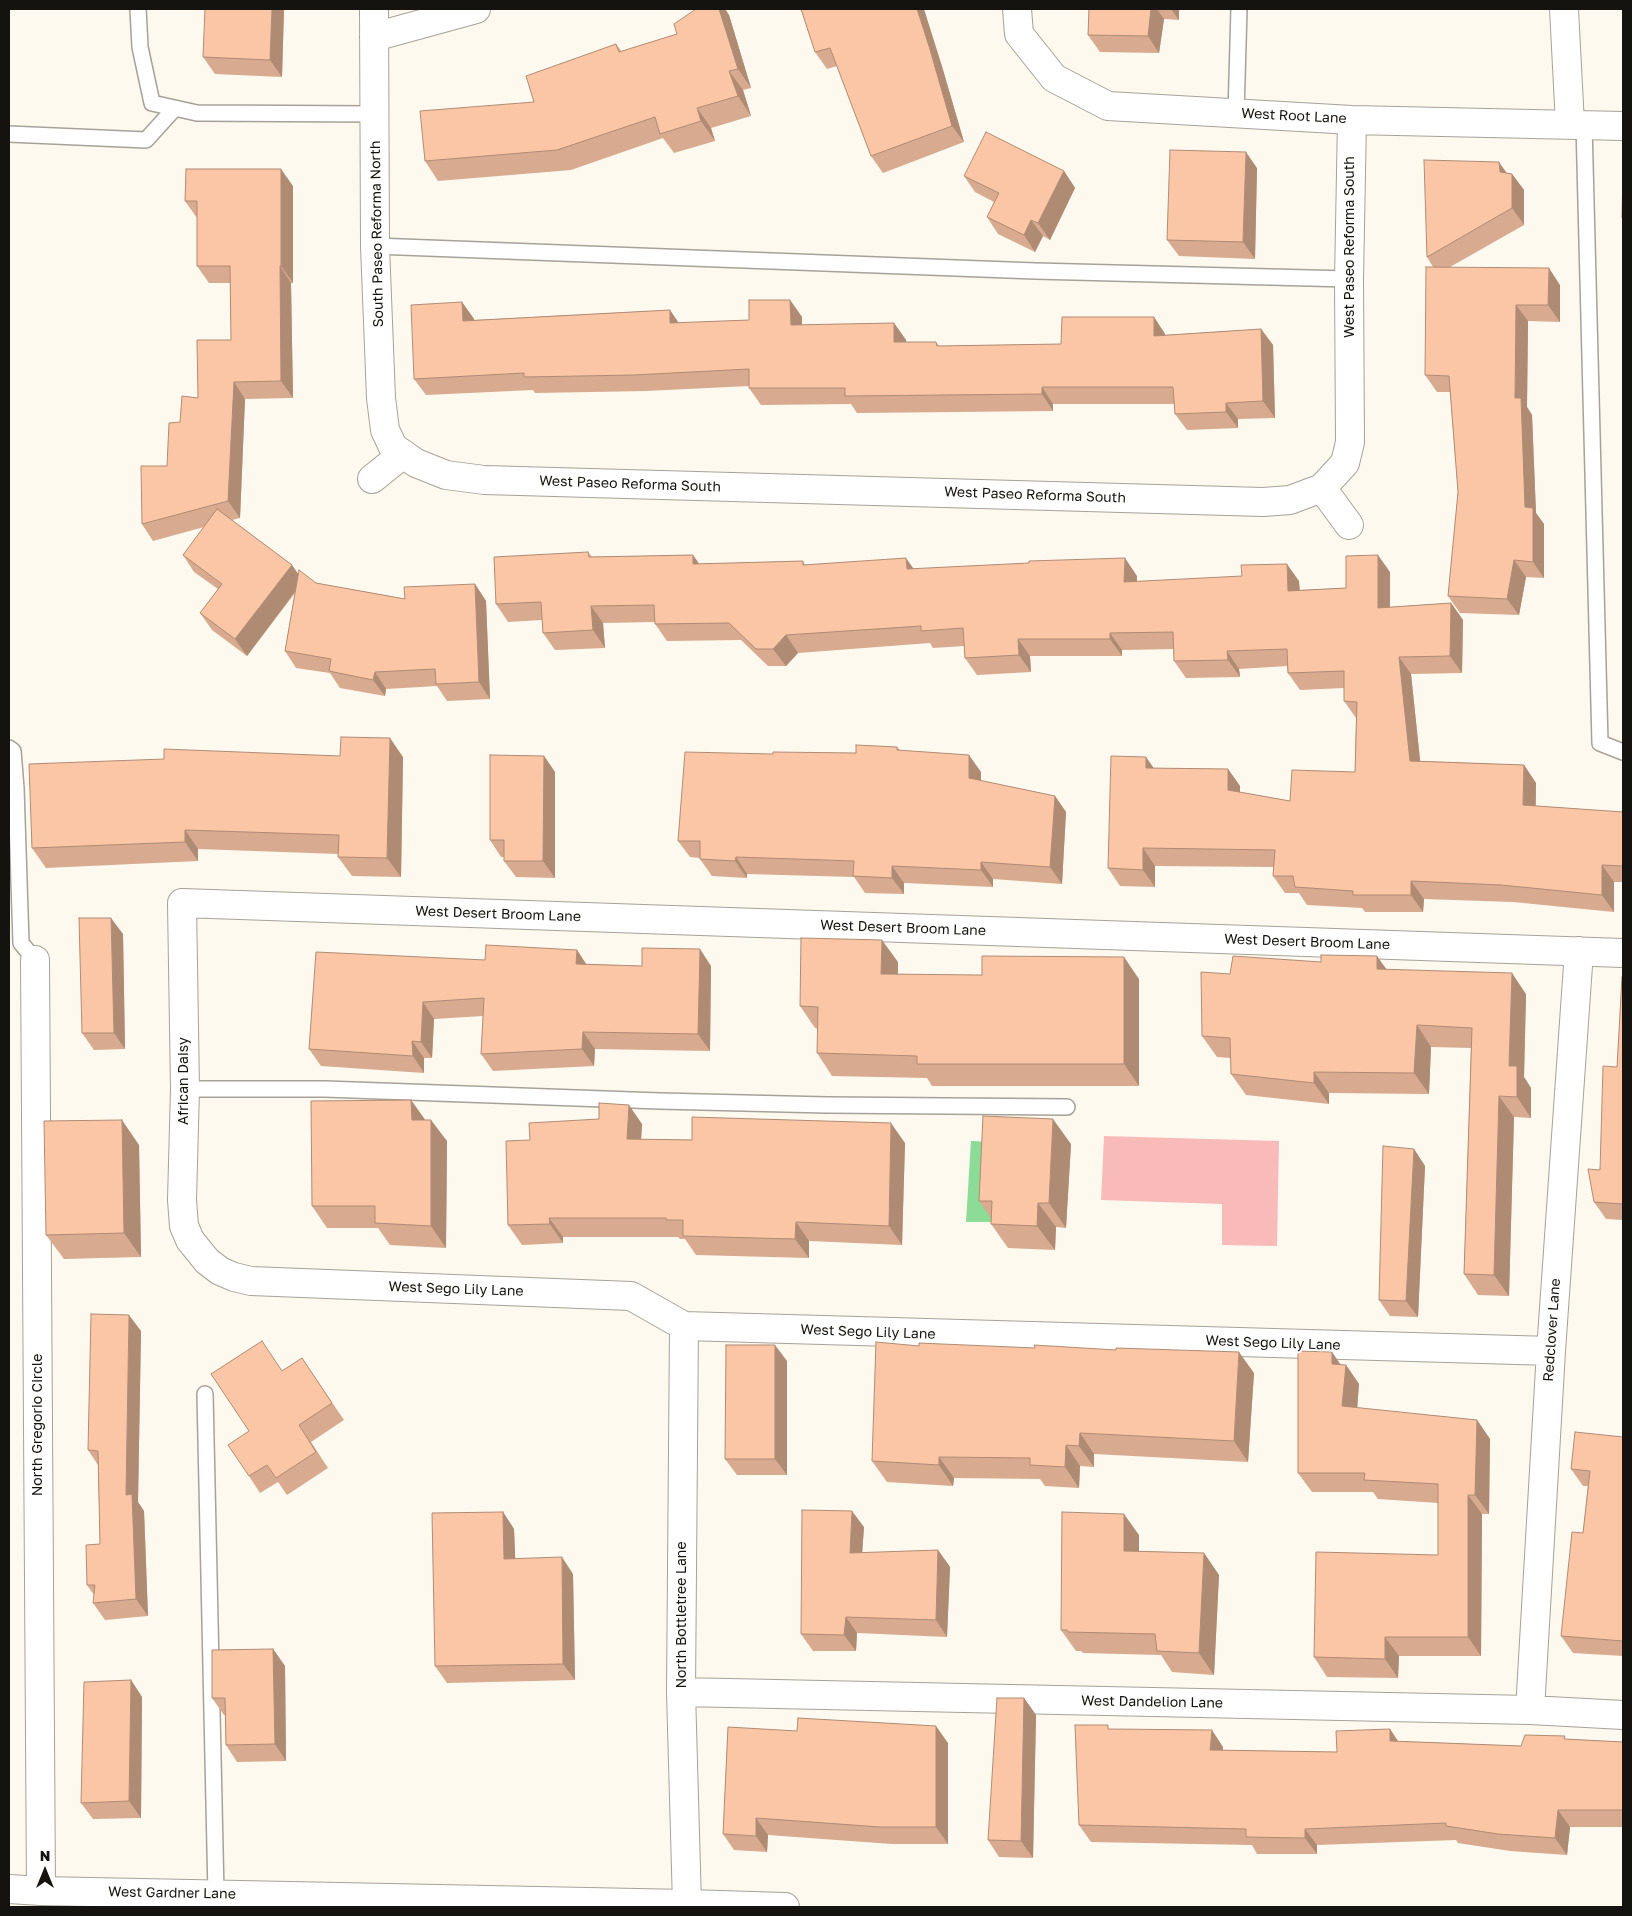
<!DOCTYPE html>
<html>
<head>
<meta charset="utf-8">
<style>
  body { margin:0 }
  #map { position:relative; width:1632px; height:1916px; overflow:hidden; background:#fef9ef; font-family:"Golos Text",sans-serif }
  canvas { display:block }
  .frame { position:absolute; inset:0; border:10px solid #151310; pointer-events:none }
  .north { position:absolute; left:20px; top:1846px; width:50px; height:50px; -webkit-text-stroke:4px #fff; paint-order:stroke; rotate:0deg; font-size:14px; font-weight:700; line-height:20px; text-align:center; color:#151310 }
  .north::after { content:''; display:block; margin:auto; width:18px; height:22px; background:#151310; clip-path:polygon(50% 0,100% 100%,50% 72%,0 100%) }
</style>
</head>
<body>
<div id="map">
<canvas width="1632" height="1916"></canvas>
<div class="frame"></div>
<div class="north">N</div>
</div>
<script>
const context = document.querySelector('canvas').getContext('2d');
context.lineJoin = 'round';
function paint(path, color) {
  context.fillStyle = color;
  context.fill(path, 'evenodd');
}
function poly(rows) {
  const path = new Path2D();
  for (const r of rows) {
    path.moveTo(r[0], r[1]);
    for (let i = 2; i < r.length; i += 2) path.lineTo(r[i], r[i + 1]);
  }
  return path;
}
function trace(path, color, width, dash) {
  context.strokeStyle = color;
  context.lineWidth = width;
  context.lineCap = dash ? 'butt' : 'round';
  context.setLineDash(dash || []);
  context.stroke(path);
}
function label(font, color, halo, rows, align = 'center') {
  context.font = font + ' "Golos Text",sans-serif';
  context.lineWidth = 4;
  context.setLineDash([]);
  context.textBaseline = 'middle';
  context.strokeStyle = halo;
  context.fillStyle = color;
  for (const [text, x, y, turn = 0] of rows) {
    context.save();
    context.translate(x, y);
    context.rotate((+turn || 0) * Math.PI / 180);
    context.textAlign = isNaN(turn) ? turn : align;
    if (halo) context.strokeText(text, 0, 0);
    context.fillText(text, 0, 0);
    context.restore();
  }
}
const green = poly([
  [1104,1136,1279,1141,1277,1246,1222,1245,1222,1204,1101,1200]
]);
const water = poly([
  [971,1141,995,1142,994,1222,966,1222]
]);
const lane = poly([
  [138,9,140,47,152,103,197,113,374,114],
  [1236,113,1239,9],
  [1584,125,1600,743,1623,752],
  [9,134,146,140,175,108],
  [375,246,1035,271,1349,279],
  [9,748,13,751,16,788,21,943,35,960],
  [185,1089,325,1089,660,1101,827,1105,1067,1107],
  [205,1394,216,1894]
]);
const street = poly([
  [374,9,375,246,381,398,385,430,393,447,416,463,446,475,484,480,1263,502,1290,500,1322,488,1345,463,1350,442,1349,279,1352,120],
  [1017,9,1019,34,1054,78,1108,106,1352,120,1623,126],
  [1564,9,1570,124],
  [374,37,476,9],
  [372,479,403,454],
  [1322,488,1349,525],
  [35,960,41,1891],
  [684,1326,681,1692,687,1904],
  [1551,1351,684,1326,631,1296,251,1281,234,1277,220,1271,207,1261,190,1240,184,1226,182,1200,185,1089,182,903,1623,953],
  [681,1692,1530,1710,1623,1715],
  [1530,1710,1551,1351,1579,951]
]);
const secondary = poly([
  [9,1889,41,1891,687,1904,785,1907]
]);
const wall = poly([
  [284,9,282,77,215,74,203,57],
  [696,9,725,9,729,15,751,88,743,90,751,116,711,128,715,141,674,153,663,138,571,170,438,181,425,161,534,102,616,44,622,52,677,34],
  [801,9,941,63,964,142,883,173,871,156,837,66,827,69,815,52],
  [1089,9,1179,9,1179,20,1164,19,1159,53,1100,52,1088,35],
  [1257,168,1255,259,1179,256,1167,240],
  [1064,171,1075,188,1050,240,1043,236,1035,252,998,234,987,217,994,202,975,192,964,176],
  [1507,173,1512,174,1524,190,1524,225,1450,267,1560,285,1560,322,1528,321,1527,407,1532,415,1536,513,1544,524,1544,578,1526,577,1519,615,1460,613,1448,596,1458,492,1450,392,1437,392,1425,375,1433,267,1427,257],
  [293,186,293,283,291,283,293,398,245,399,240,518,232,520,292,565,298,574,316,583,405,599,475,584,486,601,490,699,447,701,437,686,386,689,385,696,340,688,330,673,296,668,285,651,295,593,247,656,212,630,200,613,218,589,194,572,183,555,204,527,153,541,142,524,167,466,180,422,198,398,231,340,230,283,209,283,197,266,197,218,185,201],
  [790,300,802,317,802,325,894,323,906,340,906,342,936,342,939,346,1061,344,1154,317,1165,334,1165,335,1261,329,1273,345,1275,418,1238,419,1238,428,1187,430,1175,414,1174,404,1053,404,1053,411,857,413,851,404,761,405,749,388,749,386,646,391,535,393,533,390,426,395,414,379,462,302,474,319,474,320,670,310,679,323,749,320],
  [588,552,592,557,693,555,699,564,803,561,805,565,914,569,1137,576,1137,582,1299,581,1300,590,1346,588,1390,572,1390,607,1451,603,1463,620,1462,673,1411,674,1420,761,1524,765,1536,783,1536,806,1623,812,1623,882,1614,882,1614,912,1513,902,1424,899,1423,912,1365,912,1362,908,1307,905,1299,893,1285,893,1273,876,1274,867,1155,866,1155,887,1120,886,1108,868,1154,768,1228,769,1240,786,1240,792,1290,801,1355,772,1356,718,1344,701,1344,688,1300,690,1288,673,1287,666,1239,669,1240,677,1186,678,1174,661,1174,649,1122,650,1122,656,1030,656,1031,672,977,675,965,658,964,646,933,648,930,643,798,653,786,666,768,666,741,640,667,641,655,624,655,622,603,623,605,648,555,650,543,633,542,620,508,622,496,604],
  [897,747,900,750,981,772,981,781,1055,796,1066,812,1062,884,993,879,993,887,904,883,904,894,865,893,854,877,747,874,747,878,712,876,700,859,700,858,690,857,678,841,773,754,856,753],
  [340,756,403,757,401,877,352,876,338,857,338,854,198,849,198,861,46,868,32,848],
  [544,756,555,772,555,878,516,877,504,861,504,857,501,857,490,840],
  [123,934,125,1049,94,1050,82,1033],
  [577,950,586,964,642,966,711,966,710,1051,595,1049,594,1066,493,1071,481,1054,483,1016,434,1019,432,1058,424,1058,424,1073,321,1066,309,1049,485,960],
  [898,962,898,974,1139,979,1139,1086,932,1086,927,1078,832,1076,817,1053,818,1029,815,1028,800,1006],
  [1386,969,1526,994,1524,1077,1531,1088,1531,1118,1514,1117,1509,1296,1478,1295,1464,1274,1471,1048,1431,1047,1429,1094,1329,1093,1329,1104,1246,1095,1231,1074,1231,1058,1217,1057,1202,1036,1230,974],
  [1623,977,1623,1220,1606,1219,1594,1202,1617,1067],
  [411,1100,425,1120,447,1141,446,1248,390,1245,378,1228,327,1228,312,1206],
  [599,1119,642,1124,641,1139,905,1143,902,1245,809,1241,809,1258,696,1255,685,1239,680,1239,678,1237,563,1237,563,1243,522,1245,508,1225,530,1140],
  [1071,1144,1066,1228,1056,1227,1055,1250,1008,1248,991,1224,991,1218,979,1201],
  [139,1145,141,1257,64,1259,46,1235],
  [1414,1149,1425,1166,1418,1317,1390,1316,1379,1300],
  [141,1331,138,1502,144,1511,148,1616,105,1620,93,1603,94,1595,87,1585,100,1544,98,1465,88,1450],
  [302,1358,344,1420,311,1442,328,1468,287,1495,278,1482,260,1493,249,1476,249,1431,283,1370],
  [787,1361,787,1475,737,1475,725,1459],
  [1341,1365,1346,1365,1359,1384,1357,1408,1477,1420,1490,1439,1489,1514,1482,1514,1481,1656,1399,1656,1398,1678,1327,1677,1314,1657,1438,1555,1438,1503,1378,1499,1373,1492,1312,1492,1298,1473],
  [1254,1373,1248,1462,1094,1454,1094,1467,1080,1466,1079,1488,1045,1486,1040,1479,954,1478,953,1486,887,1482,872,1461],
  [1623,1437,1623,1656,1573,1653,1561,1636,1583,1533,1588,1486,1583,1486,1571,1469],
  [503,1512,514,1529,515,1558,573,1574,575,1680,447,1683,435,1666],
  [864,1527,862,1553,938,1550,950,1567,947,1637,857,1633,856,1651,813,1651,801,1634],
  [1139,1535,1139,1551,1204,1553,1219,1575,1214,1675,1172,1672,1161,1655,1083,1653,1081,1651,1076,1651,1061,1630],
  [273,1649,285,1666,286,1761,237,1762,226,1745,225,1715,224,1715,212,1698],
  [131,1680,142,1697,141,1818,93,1819,81,1803],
  [1024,1698,1036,1715,1033,1858,999,1857,988,1840],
  [728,1727,948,1743,948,1844,892,1844,768,1835,767,1852,734,1850,723,1834],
  [1110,1729,1223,1747,1223,1750,1337,1752,1390,1729,1398,1741,1521,1746,1567,1739,1623,1742,1623,1827,1570,1827,1567,1855,1510,1851,1458,1843,1456,1840,1317,1845,1317,1854,1257,1854,1252,1845,1091,1842,1079,1825]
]);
const shadedWall = poly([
  [272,9,284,9,282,77,270,60],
  [719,9,725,9,729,15,751,88,738,69],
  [917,9,924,9,941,63,964,142,952,126],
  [1151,9,1157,9,1164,19,1159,53,1148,36],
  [1171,9,1179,9,1179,20],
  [729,71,743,90,751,116,738,96],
  [697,108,711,128,715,141,701,121],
  [1246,152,1257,168,1255,259,1243,242],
  [1499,162,1511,179,1512,174,1524,190,1524,225,1512,208,1500,172],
  [281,169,293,186,293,283,281,266],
  [1064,171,1075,188,1050,240,1038,223],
  [1031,220,1043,236,1035,252,1024,235],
  [280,266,291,283,293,398,281,381],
  [1549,268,1560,285,1560,322,1548,305],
  [790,300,802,317,802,341,791,325],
  [462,302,474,319,475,338,463,321],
  [1516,305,1528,321,1527,407,1532,415,1536,513,1544,524,1544,578,1533,562,1525,507,1515,398],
  [670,310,681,327,670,323],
  [1154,317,1165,334,1165,353,1154,336],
  [894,323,906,340,906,358,894,342],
  [1261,329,1273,345,1275,418,1263,401],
  [234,382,245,399,240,518,228,501],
  [1042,387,1053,404,1053,411,1042,394],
  [1226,403,1238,419,1238,428,1226,412],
  [693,555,705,572,693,564],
  [1378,555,1390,572,1390,625,1378,608],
  [906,558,918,575,907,569],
  [1125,558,1137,576,1136,600,1124,582],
  [1514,560,1526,577,1519,615,1507,599],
  [1287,564,1299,581,1300,608,1288,591],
  [292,565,303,581,247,656,235,639],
  [475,584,486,601,490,699,479,682],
  [1451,603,1463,620,1462,673,1450,656],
  [591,606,603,623,605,648,593,630],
  [1110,633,1122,650,1122,656,1110,639],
  [786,635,798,653,786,666,773,649],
  [1018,639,1030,656,1031,672,1019,655],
  [1227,651,1239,669,1240,677,1228,660],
  [1399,657,1411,674,1422,778,1410,761],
  [375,672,386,689,385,696,373,680],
  [390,738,403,757,401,877,387,858],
  [969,755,981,772,981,795,969,778],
  [544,756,555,772,555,878,543,861],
  [1146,757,1158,774,1146,768],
  [1524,765,1536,783,1535,823,1523,805],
  [1228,769,1240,786,1240,807,1228,790],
  [1055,796,1066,812,1062,884,1050,867],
  [185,830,198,849,198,861,185,842],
  [1143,848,1155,866,1155,887,1143,870],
  [736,857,747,874,747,878,735,861],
  [981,862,993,879,993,887,981,870],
  [1602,865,1614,882,1614,912,1602,895],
  [892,866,904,883,904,894,892,878],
  [1411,881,1424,899,1423,912,1411,895],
  [111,918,123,934,125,1049,114,1033],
  [882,940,898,962,897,996,881,974],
  [700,949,711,966,710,1051,698,1034],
  [577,950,588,967,576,964],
  [1377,956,1392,977,1377,969],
  [1124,957,1139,979,1139,1086,1124,1064],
  [1512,973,1526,994,1524,1077,1531,1088,1531,1118,1517,1097,1509,1066],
  [423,1002,434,1019,432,1058,421,1042],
  [1417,1025,1431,1047,1429,1094,1414,1073],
  [583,1032,595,1049,594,1066,582,1049],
  [412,1041,424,1058,424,1073,413,1056],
  [1314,1072,1329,1093,1329,1104,1314,1083],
  [1499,1096,1514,1117,1509,1296,1494,1275],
  [411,1100,426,1121,412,1120],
  [629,1105,642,1124,640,1158,627,1139],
  [1053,1119,1071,1144,1066,1228,1049,1203],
  [122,1120,139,1145,141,1257,124,1233],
  [431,1120,447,1141,446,1248,431,1226],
  [891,1123,905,1143,902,1245,889,1226],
  [1414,1149,1425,1166,1418,1317,1406,1301],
  [1038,1203,1056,1227,1055,1250,1037,1226],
  [549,1218,563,1237,563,1243,550,1224],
  [796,1222,809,1241,809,1258,795,1239],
  [129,1315,141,1331,138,1502,144,1511,148,1616,136,1599,126,1495],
  [775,1345,787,1361,787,1475,775,1459],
  [1239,1352,1254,1373,1248,1462,1234,1441],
  [1332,1352,1345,1371,1346,1365,1359,1384,1356,1425,1342,1406,1332,1364],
  [1477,1420,1490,1439,1489,1514,1475,1495],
  [1080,1433,1094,1454,1094,1467,1079,1446],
  [1066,1445,1080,1466,1079,1488,1065,1467],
  [939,1457,954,1478,953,1486,939,1465],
  [1468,1495,1482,1514,1481,1656,1468,1637],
  [852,1511,864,1527,861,1570,850,1553],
  [503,1512,514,1529,516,1575,504,1559],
  [1124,1514,1139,1535,1139,1572,1124,1551],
  [938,1550,950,1567,947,1637,936,1620],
  [1204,1553,1219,1575,1214,1675,1199,1653],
  [562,1557,573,1574,575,1680,563,1664],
  [846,1617,857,1633,856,1651,844,1635],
  [1385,1637,1399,1656,1398,1678,1385,1659],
  [273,1649,285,1666,286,1761,275,1744],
  [131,1680,142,1697,141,1818,129,1801],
  [1024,1698,1036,1715,1033,1858,1021,1841],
  [936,1726,948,1743,948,1844,936,1827],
  [1390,1729,1401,1746,1390,1741],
  [1212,1730,1223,1747,1221,1767,1210,1750],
  [1558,1810,1570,1827,1567,1855,1555,1838],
  [756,1818,768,1835,767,1852,756,1836],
  [1305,1829,1317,1845,1317,1854,1305,1838]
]);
const building = poly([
  [205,9,272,9,270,60,203,57,205,9],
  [696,9,719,9,738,69,729,71,738,96,697,108,701,121,660,134,655,117,557,150,425,161,420,111,534,102,526,76,616,44,619,52,677,34,674,24,696,9],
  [801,9,917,9,929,46,952,126,871,156,830,48,815,52,801,9],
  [1089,9,1151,9,1148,36,1088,35,1089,9],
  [986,132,1064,171,1038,223,1031,220,1024,235,987,217,999,193,964,176,986,132],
  [1170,150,1246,152,1243,242,1167,240,1170,150],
  [1424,160,1499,162,1500,172,1512,174,1512,208,1427,257,1424,160],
  [1623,168,1623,218,1622,218,1623,168],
  [186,169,281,169,281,266,280,266,281,381,234,382,228,501,142,524,141,466,167,466,169,423,180,422,182,396,198,398,197,340,231,340,230,266,197,266,197,201,185,201,186,169],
  [1426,267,1549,268,1548,305,1516,305,1515,398,1521,398,1525,507,1533,508,1533,562,1514,560,1507,599,1448,596,1458,492,1449,376,1425,375,1426,267],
  [749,300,790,300,791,325,894,323,894,342,936,342,937,346,1061,344,1062,317,1154,317,1154,336,1261,329,1263,401,1226,403,1226,412,1175,414,1173,387,1042,387,1042,394,845,396,845,388,749,388,749,369,634,375,524,377,524,373,414,379,411,305,462,302,463,321,670,310,670,323,749,320,749,300],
  [217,509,292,565,235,639,200,613,222,584,183,555,217,509],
  [588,552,589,557,693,555,693,564,803,561,803,565,906,558,907,569,1029,563,1029,561,1125,558,1124,582,1242,576,1241,565,1287,564,1288,591,1346,588,1346,556,1378,555,1378,608,1451,603,1450,656,1399,657,1410,761,1524,765,1523,805,1623,812,1623,866,1602,865,1602,895,1501,885,1411,881,1411,895,1353,895,1353,891,1295,887,1293,876,1273,876,1275,850,1143,848,1143,870,1108,868,1111,756,1146,757,1146,768,1228,769,1228,790,1290,801,1292,770,1355,772,1357,702,1344,701,1344,671,1288,673,1287,649,1227,651,1228,660,1174,661,1173,632,1110,633,1110,639,1018,639,1019,655,965,658,963,628,921,631,921,626,786,635,773,649,756,649,729,623,655,624,654,605,591,606,593,630,543,633,541,602,496,604,494,557,588,552],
  [299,570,316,583,405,599,404,587,475,584,479,682,436,684,435,669,375,672,373,680,329,671,331,659,285,651,299,570],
  [341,737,390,738,387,858,338,857,339,835,185,830,185,842,32,848,29,764,164,759,164,749,340,756,341,737],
  [856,745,897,747,897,750,969,755,969,778,1055,796,1050,867,981,862,981,870,892,866,892,878,853,876,854,861,736,857,735,861,700,859,700,841,678,841,685,752,773,754,773,752,856,753,856,745],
  [490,755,544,756,543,861,504,861,504,840,490,840,490,755],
  [79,918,111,918,114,1033,82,1033,79,918],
  [801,938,882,940,881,974,982,975,982,956,1124,957,1124,1064,917,1064,917,1056,817,1053,818,1007,800,1006,801,938],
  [486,945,577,950,576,964,642,966,642,948,700,949,698,1034,583,1032,582,1049,481,1054,484,998,423,1002,421,1042,412,1041,413,1056,309,1049,316,952,485,960,486,945],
  [1321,955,1377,956,1377,969,1512,973,1509,1066,1517,1066,1517,1097,1499,1096,1494,1275,1464,1274,1472,1028,1417,1025,1414,1073,1314,1072,1314,1083,1231,1074,1230,1038,1202,1036,1201,972,1230,974,1233,956,1321,962,1321,955],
  [1622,977,1623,977,1623,1204,1594,1202,1588,1169,1600,1170,1603,1066,1617,1067,1622,977],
  [411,1100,412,1120,431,1120,431,1226,375,1223,375,1206,312,1206,311,1101,411,1100],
  [599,1103,629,1105,627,1139,692,1140,692,1117,891,1123,889,1226,796,1222,795,1239,683,1236,683,1220,666,1220,666,1218,549,1218,550,1224,508,1225,506,1141,530,1140,529,1123,599,1119,599,1103],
  [983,1116,1053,1119,1049,1203,1038,1203,1037,1226,991,1224,992,1201,979,1201,983,1116],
  [122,1120,124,1233,46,1235,44,1121,122,1120],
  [1383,1146,1414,1149,1406,1301,1379,1300,1383,1146],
  [91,1314,129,1315,126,1495,132,1494,136,1599,93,1603,95,1585,87,1585,86,1545,100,1544,98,1451,88,1450,91,1314],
  [262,1341,282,1371,302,1358,332,1403,299,1425,316,1452,276,1478,267,1465,249,1476,228,1445,249,1431,211,1374,262,1341],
  [876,1342,919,1346,919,1343,1035,1348,1034,1345,1116,1350,1116,1348,1239,1352,1234,1441,1080,1433,1079,1446,1066,1445,1065,1467,1030,1465,1030,1458,939,1457,939,1465,872,1461,876,1342],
  [726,1345,775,1345,775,1459,725,1459,726,1345],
  [1298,1351,1332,1352,1332,1364,1346,1365,1342,1406,1477,1420,1475,1495,1468,1495,1468,1637,1385,1637,1385,1659,1314,1657,1316,1552,1438,1555,1438,1484,1364,1480,1365,1473,1298,1473,1298,1351],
  [1575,1432,1623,1437,1623,1641,1561,1636,1572,1532,1583,1533,1590,1471,1571,1469,1575,1432],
  [802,1510,852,1511,850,1553,938,1550,936,1620,846,1617,844,1635,801,1634,802,1510],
  [503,1512,504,1559,562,1557,563,1664,435,1666,432,1513,503,1512],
  [1062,1512,1124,1514,1124,1551,1204,1553,1199,1653,1157,1651,1155,1634,1068,1632,1067,1630,1061,1630,1062,1512],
  [273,1649,275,1744,226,1745,225,1698,212,1698,212,1650,273,1649],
  [131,1680,129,1801,81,1803,84,1682,131,1680],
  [997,1698,1024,1698,1021,1841,988,1840,997,1698],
  [798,1718,936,1726,936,1827,880,1827,756,1818,756,1836,723,1834,728,1727,797,1731,798,1718],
  [1075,1725,1108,1725,1108,1729,1212,1730,1210,1750,1337,1752,1336,1731,1390,1729,1390,1741,1521,1746,1525,1735,1565,1736,1564,1739,1623,1742,1623,1810,1558,1810,1555,1838,1498,1834,1446,1826,1446,1823,1305,1829,1305,1838,1246,1837,1246,1829,1079,1825,1075,1725]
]);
const streetNames = [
  ["West Root Lane",1294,116,3],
  ["South Paseo Reforma North",377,234,-91],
  ["West Paseo Reforma South",1350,247,-90],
  ["West Paseo Reforma South",630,484,2],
  ["West Paseo Reforma South",1035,495,2],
  ["West Desert Broom Lane",498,914,2],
  ["West Desert Broom Lane",903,928,2],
  ["West Desert Broom Lane",1307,942,2],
  ["African Daisy",184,1081,-90],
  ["West Sego Lily Lane",456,1289,2],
  ["Redclover Lane",1552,1330,-86],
  ["West Sego Lily Lane",868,1332,2],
  ["West Sego Lily Lane",1273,1343,2],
  ["North Gregorio Circle",38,1425,-90],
  ["North Bottletree Lane",682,1615,-90],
  ["West Dandelion Lane",1152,1702,1],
  ["West Gardner Lane",172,1893,1]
];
paint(green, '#f8bbba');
paint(water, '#8cdc98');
trace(lane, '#a7a299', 18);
trace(street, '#a7a299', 30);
trace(secondary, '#a7a299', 30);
trace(lane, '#fff', 15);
trace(street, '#fff', 28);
trace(secondary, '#fff', 28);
paint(wall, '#d8aa8f');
paint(shadedWall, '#b08b74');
paint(building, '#fbc6a6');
trace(building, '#b08b74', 1);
label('14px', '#151310', '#fff', streetNames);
</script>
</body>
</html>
